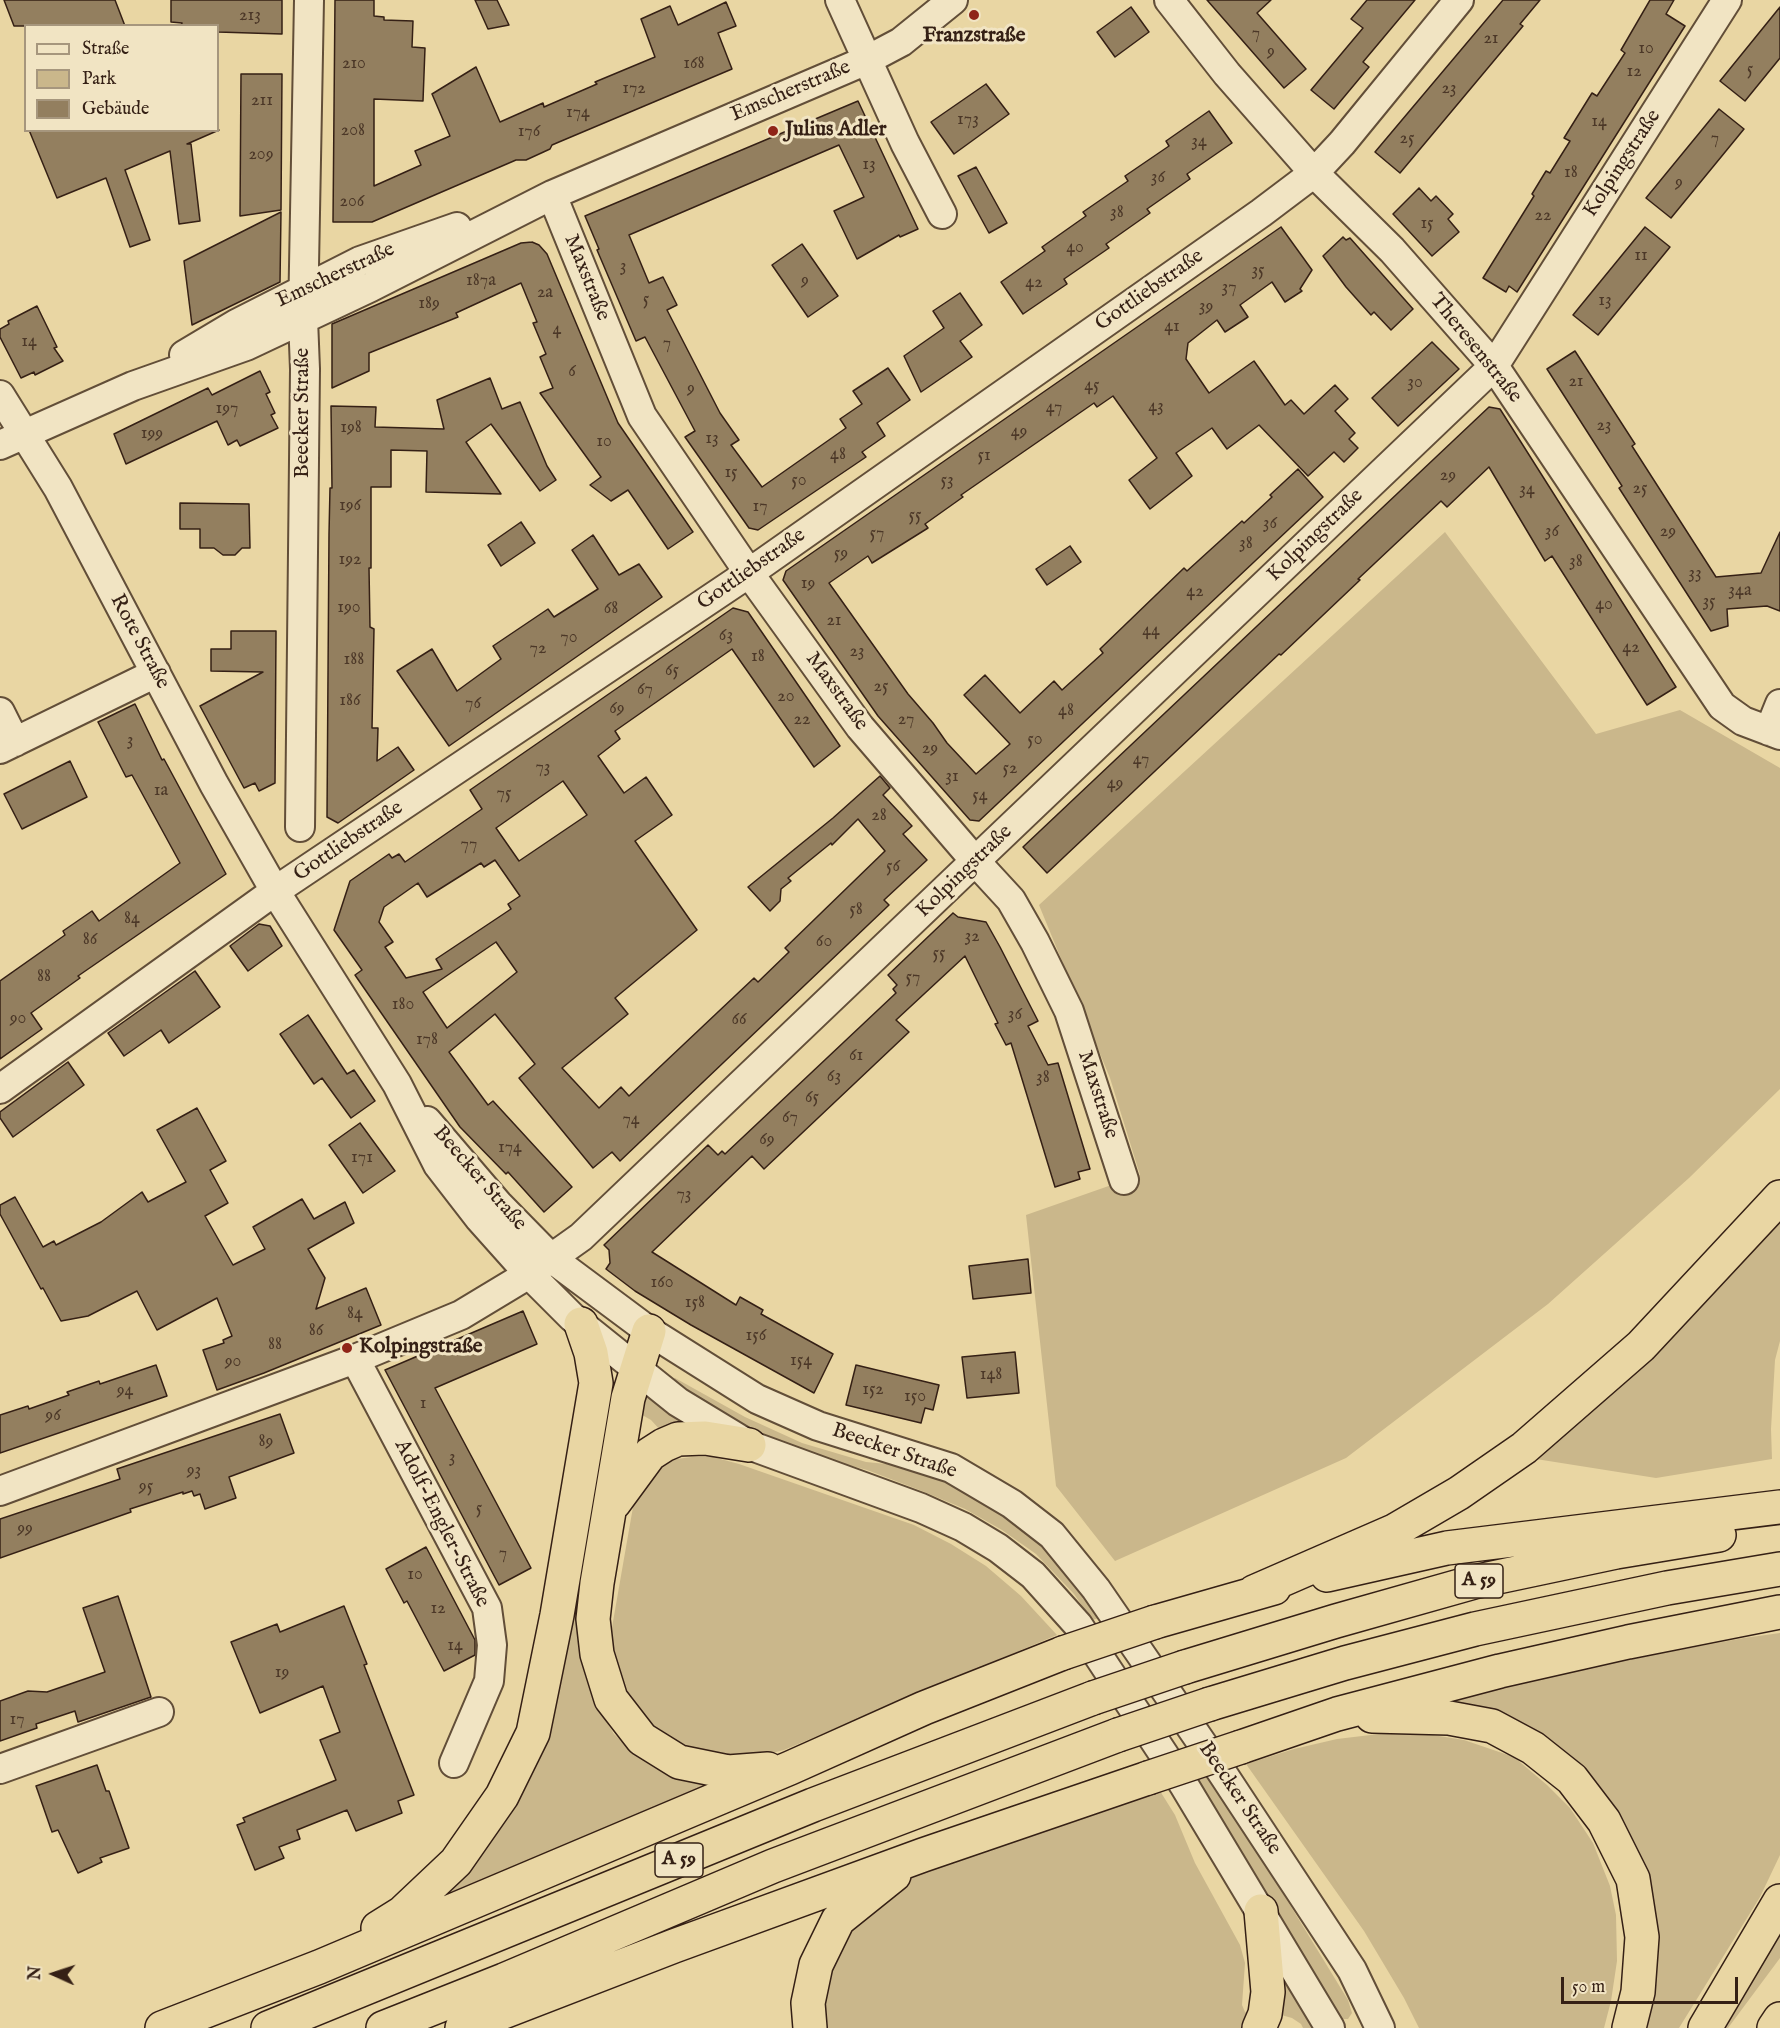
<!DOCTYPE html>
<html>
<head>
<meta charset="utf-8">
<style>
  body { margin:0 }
  #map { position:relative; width:1780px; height:2028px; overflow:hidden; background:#e9d6a3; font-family:"IM FELL English",serif }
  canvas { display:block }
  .legend { position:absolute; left:24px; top:24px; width:195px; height:108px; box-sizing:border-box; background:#f1e4c3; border:2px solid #a6967d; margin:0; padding:8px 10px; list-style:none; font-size:18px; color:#352015 }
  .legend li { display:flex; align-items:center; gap:12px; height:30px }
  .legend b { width:30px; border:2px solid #a6967d }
  .north { position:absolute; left:24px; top:1944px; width:60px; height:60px; -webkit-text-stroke:4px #f1e4c3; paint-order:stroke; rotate:273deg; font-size:16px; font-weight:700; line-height:24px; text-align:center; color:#352015 }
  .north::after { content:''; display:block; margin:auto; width:21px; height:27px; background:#352015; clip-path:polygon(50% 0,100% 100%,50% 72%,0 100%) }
  .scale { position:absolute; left:1561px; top:1977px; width:177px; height:27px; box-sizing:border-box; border:3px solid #352015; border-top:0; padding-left:8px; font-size:18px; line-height:21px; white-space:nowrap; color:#352015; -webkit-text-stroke:4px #f1e4c3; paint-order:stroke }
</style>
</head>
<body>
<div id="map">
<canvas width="1780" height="2028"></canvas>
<ul class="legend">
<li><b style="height:8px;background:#f1e4c3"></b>Straße</li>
<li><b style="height:16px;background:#cab78b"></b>Park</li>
<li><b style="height:16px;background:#937f5f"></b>Gebäude</li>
</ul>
<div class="north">N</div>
<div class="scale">50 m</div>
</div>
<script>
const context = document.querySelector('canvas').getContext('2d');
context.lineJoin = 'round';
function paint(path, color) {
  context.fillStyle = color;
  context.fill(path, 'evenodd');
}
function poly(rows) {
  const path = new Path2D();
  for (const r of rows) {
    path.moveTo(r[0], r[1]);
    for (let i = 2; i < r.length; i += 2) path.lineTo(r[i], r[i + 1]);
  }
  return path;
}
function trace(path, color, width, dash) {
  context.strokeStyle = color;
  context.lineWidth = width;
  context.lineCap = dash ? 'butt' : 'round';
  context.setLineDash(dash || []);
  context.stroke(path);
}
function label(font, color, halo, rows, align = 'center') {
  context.font = font + ' "IM FELL English",serif';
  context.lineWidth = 6;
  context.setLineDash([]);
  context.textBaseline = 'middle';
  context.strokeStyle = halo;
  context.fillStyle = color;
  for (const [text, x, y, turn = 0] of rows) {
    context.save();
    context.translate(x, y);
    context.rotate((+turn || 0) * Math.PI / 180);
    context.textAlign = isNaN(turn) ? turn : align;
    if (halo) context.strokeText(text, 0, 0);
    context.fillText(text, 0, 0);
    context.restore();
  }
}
const green = poly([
  [1445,532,1596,734,1680,710,1780,768,1780,1089,1689,1178,1548,1304,1346,1458,1115,1561,1056,1486,1026,1215,1140,1175,1110,1078,1039,905],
  [1780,1221,1780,1341,1775,1360,1771,1429,1772,1459,1656,1478,1536,1459,1651,1360],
  [675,1378,745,1417,802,1443,866,1462,907,1466,947,1480,989,1502,1047,1544,1103,1617,1092,1620,1074,1594,1036,1554,1002,1530,965,1509,922,1491,867,1470,811,1455,753,1434,714,1414,672,1380],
  [644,1388,694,1419,661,1431,651,1420,637,1412],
  [603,1415,611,1415,581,1658,587,1681,598,1708,614,1734,635,1754,658,1768,708,1783,708,1786,444,1898,468,1873,517,1803,545,1737],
  [692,1457,713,1457,739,1464,914,1525,951,1544,986,1566,1021,1596,1057,1635,784,1750,751,1758,681,1751,632,1714,607,1656,633,1507,645,1476,669,1460],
  [1780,1633,1780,1855,1760,1897,1679,2028,1645,2028,1619,1815,1446,1704,1444,1698,1635,1658,1744,1638],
  [1420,1733,1464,1740,1514,1757,1547,1785,1570,1808,1593,1843,1610,1886,1616,1915,1617,1961,1611,2001,1604,2028,1419,2028,1404,1998,1364,1931,1246,1764,1294,1749,1337,1739,1379,1734],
  [1210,1774,1348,2000,1352,2013,1348,2019,1339,2019,1195,1779],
  [1160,1791,1175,1815,1195,1863,1240,1945,1245,1963,1242,2005,1245,2012,1254,2016,1251,2028,818,2028,816,2003,844,1926,887,1890,928,1870],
  [1780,1925,1780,1958,1728,2028,1715,2028],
  [1282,1971,1314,2028,1303,2028,1301,2024,1292,2018,1274,2013]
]);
const building = poly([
  [4,0,115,0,125,26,14,26,4,0],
  [171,0,282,0,282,34,218,32,218,26,181,26,182,23,171,22,171,0],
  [335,0,374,0,374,16,384,17,384,20,413,21,412,47,425,48,423,101,374,99,374,186,421,165,415,151,450,136,432,94,476,67,500,122,543,103,544,107,597,84,595,82,655,57,641,19,670,6,678,25,726,2,736,26,718,33,732,69,559,142,552,145,550,149,526,160,516,160,372,222,333,222,335,0],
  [475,0,497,0,509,25,488,29,475,0],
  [1207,0,1271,0,1257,13,1306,69,1284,88,1207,0],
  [1367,0,1415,0,1363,62,1369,67,1334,109,1311,90,1363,28,1351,19,1367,0],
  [1503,0,1540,0,1520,24,1523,26,1400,173,1375,152,1503,0],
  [1650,0,1674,0,1666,14,1685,26,1517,292,1509,286,1506,292,1483,278,1534,196,1532,194,1546,171,1550,173,1570,141,1564,138,1592,93,1597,96,1625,53,1621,50,1650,0],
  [1131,7,1149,32,1115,57,1097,32,1131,7],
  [1780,7,1780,58,1745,101,1720,81,1780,7],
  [241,74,282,74,281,210,240,216,241,74],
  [986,84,1009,114,954,154,931,122,986,84],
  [858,101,918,229,900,237,899,235,857,259,834,211,864,197,839,145,629,235,649,283,663,277,677,305,667,310,720,413,739,440,731,445,762,487,846,428,840,419,862,404,853,391,888,368,910,400,877,423,885,436,862,452,866,457,758,530,749,528,685,437,695,431,645,337,636,341,597,250,599,249,585,216,858,101],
  [1719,109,1744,129,1671,218,1646,198,1719,109],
  [1209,111,1232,143,1187,174,1190,179,1147,209,1150,213,1106,244,1109,248,1064,279,1067,284,1023,314,1001,282,1045,251,1042,247,1086,216,1083,212,1128,181,1125,176,1169,146,1166,141,1209,111],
  [29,130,219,130,187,144,191,144,200,221,179,224,170,151,125,170,150,240,130,247,106,178,57,198,29,130],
  [976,167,1007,223,989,233,958,176,976,167],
  [1419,188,1431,201,1436,196,1453,214,1448,219,1459,232,1432,256,1393,214,1419,188],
  [281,212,280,282,192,325,184,261,281,212],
  [1281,227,1312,270,1300,289,1302,291,1285,302,1272,282,1240,305,1248,317,1225,332,1217,320,1188,343,1186,359,1209,393,1254,361,1285,405,1291,400,1304,414,1335,385,1348,399,1335,411,1355,433,1349,439,1358,448,1344,462,1334,452,1308,476,1259,425,1227,449,1212,428,1176,453,1192,476,1150,509,1129,480,1157,458,1113,396,1097,407,1094,403,961,495,963,497,925,524,928,528,872,563,868,556,829,583,908,694,933,723,947,743,976,774,1010,744,964,695,985,675,1020,713,1054,681,1062,690,1103,653,1100,649,1184,568,1187,571,1242,521,1244,523,1272,497,1270,495,1298,469,1323,497,979,821,970,820,878,716,783,580,786,571,1281,227],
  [1645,227,1670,247,1598,335,1573,315,1645,227],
  [1343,237,1346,240,1350,238,1413,309,1391,330,1374,312,1371,315,1346,287,1323,256,1343,237],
  [532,242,539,245,547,254,618,423,693,532,668,549,628,490,611,501,590,485,601,477,540,393,553,388,540,357,546,354,533,323,537,322,521,283,456,313,458,317,369,353,369,371,332,388,332,324,521,243,532,242],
  [802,244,838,296,808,317,772,265,802,244],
  [960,293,982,325,960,341,972,357,921,392,904,356,944,328,933,311,960,293],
  [37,306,57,347,54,348,63,361,35,375,34,372,21,378,0,337,0,329,9,324,8,321,37,306],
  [1432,342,1459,369,1398,426,1372,398,1432,342],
  [1575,351,1635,444,1632,446,1716,577,1761,573,1780,532,1780,611,1767,606,1727,609,1728,626,1711,631,1619,488,1622,486,1547,369,1575,351],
  [260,371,270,392,266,394,275,413,271,415,278,428,240,446,237,440,228,445,217,421,126,464,114,434,208,388,212,395,260,371],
  [490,378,502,409,520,402,547,466,556,480,540,491,491,424,466,442,501,494,426,492,427,451,391,450,391,487,371,487,371,568,369,568,370,627,374,629,372,728,378,728,377,761,398,747,414,770,338,823,327,817,329,534,330,488,332,488,331,406,376,407,375,427,444,429,437,400,490,378],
  [1489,407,1500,409,1676,687,1647,705,1552,556,1545,561,1489,467,1447,507,1441,501,1358,579,1360,580,1281,655,1279,654,1047,873,1023,847,1489,407],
  [180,503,249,504,250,548,242,548,235,555,223,555,214,548,200,548,200,529,180,529,180,503],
  [521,522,535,543,501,566,488,545,521,522],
  [593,535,619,575,639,564,662,597,449,746,397,671,432,649,457,691,501,659,493,646,548,609,554,617,598,589,572,550,593,535],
  [1070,546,1081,562,1047,585,1036,569,1070,546],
  [733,608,748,612,840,746,814,767,732,649,615,731,620,739,598,756,624,793,646,777,672,815,635,841,697,930,615,998,628,1014,562,1068,599,1108,621,1087,629,1096,754,978,758,982,789,952,785,948,885,851,858,819,832,845,831,843,788,878,791,881,781,889,780,901,770,911,748,887,833,818,880,776,890,788,883,795,912,826,903,834,927,860,884,900,889,905,620,1161,612,1152,593,1168,519,1078,535,1064,495,1014,449,1052,488,1105,493,1101,572,1187,544,1212,508,1172,506,1174,460,1127,355,975,362,970,334,930,350,881,389,854,392,858,399,854,405,862,482,809,470,790,733,608],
  [563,781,587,815,519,861,496,828,563,781],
  [495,860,520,896,508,904,511,909,436,959,442,969,406,978,385,947,393,942,379,922,384,907,418,883,427,897,481,863,484,867,495,860],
  [496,942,517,972,447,1028,423,992,496,942],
  [231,631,276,631,275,783,259,791,255,783,244,788,200,706,263,672,211,671,211,649,231,649,231,631],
  [135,704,162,760,164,759,226,874,78,976,80,978,31,1013,42,1029,0,1059,0,981,65,935,63,931,92,911,99,921,180,863,132,775,126,777,98,722,135,704],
  [70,761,87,797,22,829,4,794,70,761],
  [953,913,958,917,986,922,1000,947,1038,1021,1028,1026,1048,1065,1058,1063,1090,1169,1078,1172,1080,1179,1055,1187,1011,1043,1006,1045,995,1024,998,1023,965,956,896,1020,909,1032,764,1169,752,1156,652,1252,736,1305,740,1297,763,1310,761,1314,833,1354,814,1393,691,1325,635,1291,606,1269,610,1263,609,1250,604,1245,708,1145,718,1155,722,1151,725,1154,896,993,893,989,897,985,888,975,953,913],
  [259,924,270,926,282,946,248,971,230,946,259,924],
  [195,971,220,1007,169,1043,161,1030,124,1056,108,1033,195,971],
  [308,1015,347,1074,354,1070,375,1101,351,1118,322,1078,314,1084,280,1034,308,1015],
  [68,1062,84,1085,13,1137,0,1118,0,1112,68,1062],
  [197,1108,226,1161,210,1170,228,1203,205,1216,233,1265,265,1249,253,1227,302,1199,314,1219,345,1202,354,1223,308,1249,325,1278,316,1309,366,1288,381,1325,264,1373,217,1390,203,1350,224,1343,223,1340,232,1336,217,1298,157,1330,137,1291,88,1316,61,1321,43,1288,41,1289,0,1214,0,1205,15,1197,43,1247,54,1241,56,1245,101,1222,142,1192,148,1202,186,1182,157,1130,197,1108],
  [360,1123,395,1171,363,1193,329,1145,360,1123],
  [1028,1259,1031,1293,973,1299,969,1266,1028,1259],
  [523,1311,537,1344,435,1388,531,1568,499,1585,385,1370,523,1311],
  [1015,1352,1019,1393,967,1398,962,1357,1015,1352],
  [156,1365,167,1396,0,1453,0,1415,28,1406,29,1409,69,1395,67,1392,99,1381,100,1384,156,1365],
  [856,1365,939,1385,933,1410,925,1408,921,1423,846,1405,856,1365],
  [280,1414,294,1453,229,1477,236,1498,205,1509,200,1494,194,1496,192,1491,183,1494,183,1492,130,1509,131,1512,0,1558,0,1519,120,1479,117,1469,280,1414],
  [426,1547,475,1640,475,1655,444,1671,407,1601,404,1603,386,1569,426,1547],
  [118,1596,151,1697,78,1722,75,1711,36,1724,37,1728,0,1741,0,1701,28,1691,47,1692,105,1672,83,1608,118,1596],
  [344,1606,367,1664,364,1665,414,1795,398,1801,402,1813,356,1831,347,1810,297,1830,300,1839,279,1847,284,1858,255,1870,237,1825,245,1822,243,1818,336,1780,320,1740,340,1732,323,1686,260,1713,231,1642,277,1624,280,1632,344,1606],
  [97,1765,106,1791,109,1791,129,1848,100,1858,102,1862,78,1873,58,1830,52,1832,36,1786,97,1765]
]);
const minor = poly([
  [840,0,905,143,942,214],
  [1169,0,1227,74,1314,173,1392,250,1494,366,1722,706,1743,721,1780,735],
  [552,195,642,416,749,573,860,727,976,862,1011,900,1035,942,1069,1011,1124,1180],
  [184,355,236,324,360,261,457,227],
  [0,395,58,488,214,784,275,891,397,1084,438,1165,479,1218,529,1274,572,1317,678,1402,749,1445,921,1508,963,1527,998,1548,1033,1575,1078,1625,1184,1785,1330,2028],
  [0,445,133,386,246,346,371,287,552,195,867,60,901,42,953,0],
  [0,712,15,742],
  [1769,731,1780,704],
  [0,749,156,673],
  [300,827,305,369,303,319,309,0],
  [0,1089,275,891,749,573,1261,213,1314,173,1342,143,1459,0],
  [427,1121,498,1204,551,1258,649,1331,757,1399,818,1426,951,1468,1012,1504,1052,1535,1096,1589,1221,1771,1352,1970,1380,2028],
  [355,1359,487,1608,492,1645,489,1681,454,1763],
  [0,1491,355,1359,461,1315,529,1274,581,1237,1494,366,1727,0],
  [0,1769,159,1712]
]);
const highway = poly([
  [649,1331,628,1398,597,1583,593,1619,597,1654,611,1699,642,1739,679,1762,728,1772,768,1769],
  [614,1503,650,1454,664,1445,678,1439,705,1438,749,1445],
  [1327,1575,1447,1548,1780,1507],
  [1254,1592,1394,1531,1459,1493,1524,1448,1641,1346,1780,1197],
  [1155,1622,1274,1588],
  [1185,1667,1336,1621,1474,1582,1616,1552,1719,1535],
  [1210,1704,1345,1663,1475,1629,1667,1588,1780,1569],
  [1372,1716,1449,1718,1492,1726,1533,1748,1572,1779,1604,1821,1633,1879,1642,1937,1638,1992,1629,2028],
  [1241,1747,1337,1714,1500,1671,1628,1642,1780,1612],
  [378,1928,402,1913,456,1862,502,1796,533,1733,557,1615,596,1383,591,1353,581,1324],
  [162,2028,319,1967,790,1768,924,1708,1063,1653],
  [268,2028,813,1805,1093,1698],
  [383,2028,504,1980,773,1866,1118,1735],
  [462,2028,674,1946,923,1855,1148,1778],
  [810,2028,808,2003,816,1965,838,1920,894,1875],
  [1259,2028,1265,2014,1268,1992,1261,1911],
  [1705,2028,1780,1901],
  [1774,2028,1780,2019]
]);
const highwayBridge = poly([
  [1063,1653,1155,1622],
  [1093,1698,1185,1667],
  [1118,1735,1210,1704],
  [1148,1778,1241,1747]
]);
const markers = [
  [974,15,6,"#8f2418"],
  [773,131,6,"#8f2418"],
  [347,1348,6,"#8f2418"]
];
const numberNames = [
  ["213",250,16],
  ["7",1256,34],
  ["21",1491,39],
  ["10",1646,49],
  ["9",1271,52],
  ["210",354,64],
  ["168",694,64],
  ["5",1750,70],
  ["12",1634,72],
  ["172",634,89],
  ["23",1449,89],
  ["211",262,101],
  ["174",578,113],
  ["173",968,120],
  ["14",1599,122],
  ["208",353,131],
  ["176",529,132],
  ["25",1407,139],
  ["7",1715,139],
  ["34",1199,142],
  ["209",261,155],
  ["13",869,165],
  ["18",1571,173],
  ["36",1158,178],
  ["9",1679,183],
  ["206",352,202],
  ["38",1117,213],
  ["22",1543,216],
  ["15",1427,224],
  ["40",1075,248],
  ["11",1641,256],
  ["3",623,267],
  ["35",1258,271],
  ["187a",481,281],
  ["9",805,281],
  ["42",1034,283],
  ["37",1229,288],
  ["2a",545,293],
  ["5",646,300],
  ["13",1605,301],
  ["189",429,304],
  ["39",1206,307],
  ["41",1172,327],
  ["4",557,330],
  ["14",29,342],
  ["7",667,344],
  ["6",572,372],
  ["21",1576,382],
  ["30",1415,383],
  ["45",1092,386],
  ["9",691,389],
  ["43",1156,407],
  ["47",1054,408],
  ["197",227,409],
  ["23",1604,426],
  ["198",351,428],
  ["49",1019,432],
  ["199",152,434],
  ["13",712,439],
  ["10",604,442],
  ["48",838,455],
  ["51",984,456],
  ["15",731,473],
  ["29",1448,476],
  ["50",799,481],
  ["53",947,481],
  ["25",1640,489],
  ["34",1527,490],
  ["196",350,506],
  ["17",760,507],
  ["55",915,516],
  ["36",1270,524],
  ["36",1552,532],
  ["29",1668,532],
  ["57",877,534],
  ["38",1246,544],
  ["59",841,554],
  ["192",350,560],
  ["38",1576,562],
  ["33",1695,574],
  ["19",808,584],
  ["34a",1740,591],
  ["42",1195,592],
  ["35",1709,602],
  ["40",1604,605],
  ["190",349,608],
  ["68",611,609],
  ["21",834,621],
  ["44",1151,631],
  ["63",726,636],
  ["70",569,638],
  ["42",1631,648],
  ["72",538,649],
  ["23",857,652],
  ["18",758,657],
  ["188",354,660],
  ["65",672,671],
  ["25",881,687],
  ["67",645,690],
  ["20",786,697],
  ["186",350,701],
  ["76",473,704],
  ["69",617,709],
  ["48",1066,711],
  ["22",802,720],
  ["27",906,720],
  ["50",1035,740],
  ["3",130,741],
  ["29",930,749],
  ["47",1141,760],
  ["73",543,768],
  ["52",1010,769],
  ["31",952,777],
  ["49",1115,784],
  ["1a",161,791],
  ["75",504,794],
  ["54",980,796],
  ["28",879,816],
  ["77",469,845],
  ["56",893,867],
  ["58",856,910],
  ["84",132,919],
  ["32",972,937],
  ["86",90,940],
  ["60",824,942],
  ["55",939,954],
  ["88",44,977],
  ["57",913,978],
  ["180",403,1005],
  ["36",1015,1015],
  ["90",18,1019],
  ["66",739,1020],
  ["178",427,1040],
  ["61",856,1056],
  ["63",834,1077],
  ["38",1043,1078],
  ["65",812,1098],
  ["67",790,1118],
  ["74",631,1120],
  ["69",767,1140],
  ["174",510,1148],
  ["171",362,1158],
  ["73",684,1195],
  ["160",662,1283],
  ["158",695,1303],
  ["84",355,1314],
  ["86",316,1331],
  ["156",756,1336],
  ["88",275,1345],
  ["154",801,1361],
  ["90",233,1362],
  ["148",991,1375],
  ["152",873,1390],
  ["94",125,1391],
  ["150",915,1397],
  ["1",423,1404],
  ["96",53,1416],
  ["89",266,1442],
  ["3",452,1458],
  ["93",194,1471],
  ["95",146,1487],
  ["5",479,1509],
  ["99",25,1529],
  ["7",503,1554],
  ["10",415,1575],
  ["12",438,1609],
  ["14",455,1646],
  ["19",282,1673],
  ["17",17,1720]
];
const shields = [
  [1479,1581,48],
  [679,1860,48]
];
const shieldNames = [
  ["A 59",1479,1581],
  ["A 59",679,1860]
];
const poiNames = [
  ["Franzstraße",974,37,"center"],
  ["Julius Adler",785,131],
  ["Kolpingstraße",359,1348]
];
const streetNames = [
  ["Emscherstraße",791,92,-23],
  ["Kolpingstraße",1623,164,-57],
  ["Emscherstraße",336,276,-25],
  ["Maxstraße",586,278,68],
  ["Gottliebstraße",1150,291,-35],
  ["Theresenstraße",1475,349,51],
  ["Beecker Straße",304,413,-90],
  ["Kolpingstraße",1316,536,-44],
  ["Gottliebstraße",752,570,-35],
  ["Rote Straße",139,642,62],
  ["Maxstraße",836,692,54],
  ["Gottliebstraße",349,842,-34],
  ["Kolpingstraße",965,872,-44],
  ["Maxstraße",1097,1095,72],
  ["Beecker Straße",479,1179,49],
  ["Beecker Straße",894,1452,19],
  ["Adolf-Engler-Straße",441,1524,63],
  ["Beecker Straße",1239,1799,56]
];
paint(green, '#cab78b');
paint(building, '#937f5f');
trace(building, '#352015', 1.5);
trace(minor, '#624e38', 32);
trace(highway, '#352015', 36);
trace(minor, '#f1e4c3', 28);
trace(highway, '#e9d6a3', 33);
trace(highwayBridge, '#352015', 36, []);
trace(highwayBridge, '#e9d6a3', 33);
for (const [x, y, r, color] of markers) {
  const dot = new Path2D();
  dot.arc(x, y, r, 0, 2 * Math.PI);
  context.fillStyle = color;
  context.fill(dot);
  trace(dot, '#f1e4c3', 2);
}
label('18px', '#4c3828', null, numberNames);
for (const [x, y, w] of shields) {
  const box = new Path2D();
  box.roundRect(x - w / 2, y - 17, w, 34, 4.5);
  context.fillStyle = '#f1e4c3';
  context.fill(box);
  trace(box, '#352015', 1.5);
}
label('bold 20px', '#352015', null, shieldNames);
label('bold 21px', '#352015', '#f1e4c3', poiNames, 'left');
label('21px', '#352015', '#f1e4c3', streetNames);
</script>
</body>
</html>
